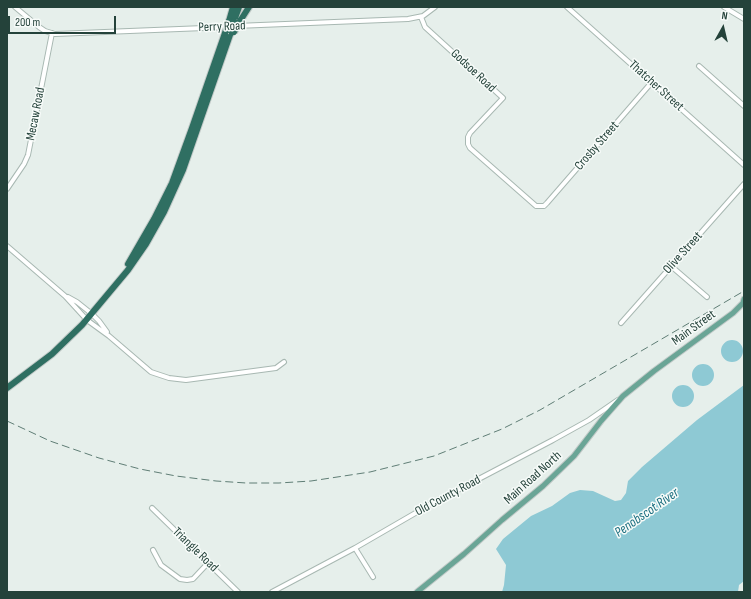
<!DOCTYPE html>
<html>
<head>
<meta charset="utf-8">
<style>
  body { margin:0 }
  #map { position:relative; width:751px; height:599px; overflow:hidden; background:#e6efeb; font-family:"Sofia Sans Condensed",sans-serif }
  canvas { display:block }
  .frame { position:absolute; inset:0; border:8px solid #24423a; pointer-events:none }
  .north { position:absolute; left:703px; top:8px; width:40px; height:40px; -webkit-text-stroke:3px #f7fbf9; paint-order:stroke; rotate:8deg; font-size:11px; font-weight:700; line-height:16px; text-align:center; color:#24423a }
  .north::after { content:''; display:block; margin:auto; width:14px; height:18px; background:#24423a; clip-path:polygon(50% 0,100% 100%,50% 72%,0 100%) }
  .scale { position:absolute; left:8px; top:16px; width:108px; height:18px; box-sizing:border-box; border:2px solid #24423a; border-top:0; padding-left:5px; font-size:12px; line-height:14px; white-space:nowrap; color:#24423a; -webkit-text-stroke:3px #f7fbf9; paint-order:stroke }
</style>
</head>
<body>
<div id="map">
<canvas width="751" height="599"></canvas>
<div class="frame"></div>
<div class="north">N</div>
<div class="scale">200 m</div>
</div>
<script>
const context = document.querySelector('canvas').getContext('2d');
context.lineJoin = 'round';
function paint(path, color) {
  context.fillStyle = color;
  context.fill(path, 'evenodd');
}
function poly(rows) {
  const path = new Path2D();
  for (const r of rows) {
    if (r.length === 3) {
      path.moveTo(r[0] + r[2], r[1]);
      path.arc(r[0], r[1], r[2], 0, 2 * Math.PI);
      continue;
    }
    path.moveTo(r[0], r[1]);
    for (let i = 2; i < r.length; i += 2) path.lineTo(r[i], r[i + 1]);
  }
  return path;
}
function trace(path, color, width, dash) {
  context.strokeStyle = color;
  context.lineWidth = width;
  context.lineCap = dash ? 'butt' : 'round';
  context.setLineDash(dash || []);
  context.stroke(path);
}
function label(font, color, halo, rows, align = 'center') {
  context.font = font + ' "Sofia Sans Condensed",sans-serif';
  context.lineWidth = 3;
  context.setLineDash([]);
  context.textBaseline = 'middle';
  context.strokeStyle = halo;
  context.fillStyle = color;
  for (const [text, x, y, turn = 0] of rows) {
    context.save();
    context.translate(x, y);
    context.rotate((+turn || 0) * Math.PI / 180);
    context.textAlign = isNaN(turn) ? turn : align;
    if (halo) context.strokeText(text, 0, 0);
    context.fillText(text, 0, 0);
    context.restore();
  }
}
const water = poly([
  [732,351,11],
  [703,375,11],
  [744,385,744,581,739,585,738,592,502,592,504,585,506,565,496,549,503,539,531,516,552,506,570,493,580,490,593,491,615,501,621,500,626,493,628,481,642,467,697,420],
  [683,396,11]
]);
const minor = poly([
  [15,7,39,27,45,31,55,34,229,27],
  [567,7,744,165],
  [724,7,744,19],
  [421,17,425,27,503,98,470,133,468,137,468,144,470,148,536,206,544,206,547,203,652,82],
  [236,26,408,19,423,16,435,7],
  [699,66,744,106],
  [7,189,24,164,28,155,52,33],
  [7,246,65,296,87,320,109,336,151,372,169,378,186,380,276,368,284,362],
  [671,266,707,297],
  [68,297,77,302,92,314,99,321,107,332],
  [621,323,744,184],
  [152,508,238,592],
  [355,548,373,577],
  [153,550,161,565,180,579,187,580,193,579,208,563],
  [272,592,355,548,431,504,553,440,589,420,618,400]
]);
const major = poly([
  [417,592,464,554,502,520,543,486,574,456,601,421,623,396,654,371,733,313,743,303,744,299]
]);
const highway = poly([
  [229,21,233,7],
  [234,21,239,7],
  [240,21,249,7],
  [128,264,154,219,172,183,192,128,225,33],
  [7,388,52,354,82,325,128,270,146,244,164,212,183,170,231,32]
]);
const rail = poly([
  [7,421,50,441,99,458,140,469,176,476,216,481,246,483,279,483,311,481,370,472,434,456,502,429,540,410,744,291]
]);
const highwayBridge = poly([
  [231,31,234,21],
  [234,32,240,21],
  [225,33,229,21]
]);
const streetNames = [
  ["Perry Road",222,27,-2],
  ["Godsoe Road",473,71,43],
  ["Thatcher Street",656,86,42],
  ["Mecaw Road",36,114,-79],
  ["Crosby Street",597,146,-49],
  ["Olive Street",683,253,-48],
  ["Main Street",694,328,-36],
  ["Main Road North",533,478,-42],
  ["Old County Road",448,496,-28],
  ["Triangle Road",195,550,44]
];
const waterNames = [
  ["Penobscot River",647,513,-35]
];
paint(water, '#8ec9d4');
trace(minor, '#a8b8b2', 6);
trace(major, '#c2cac8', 7);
trace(highway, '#c2cac8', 8);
trace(minor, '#fff', 4);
trace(major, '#6aa596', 5);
trace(highway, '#2f6f62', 6);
trace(rail, '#5f7d75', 1, [8, 4]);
trace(highwayBridge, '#c2cac8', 8, []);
trace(highwayBridge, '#2f6f62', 6);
label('13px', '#24423a', '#f7fbf9', streetNames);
label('italic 14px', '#1c6f80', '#f7fbf9', waterNames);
</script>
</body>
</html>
